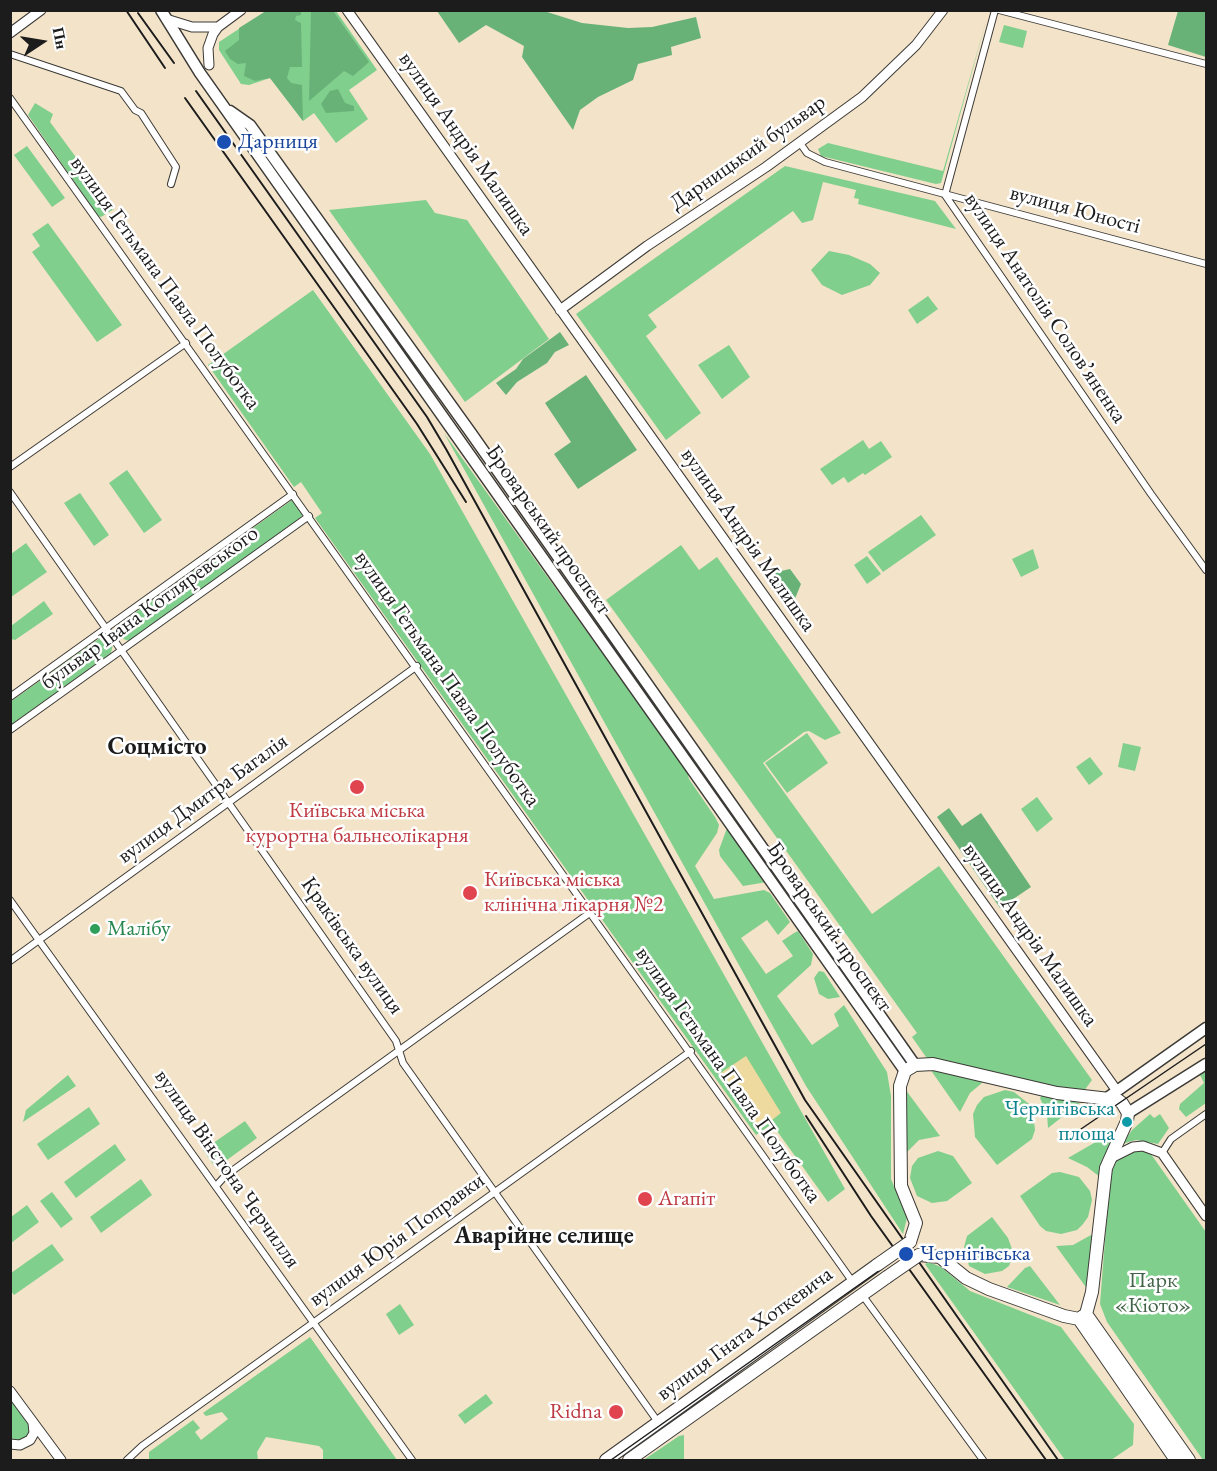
<!DOCTYPE html>
<html>
<head>
<meta charset="utf-8">
<style>
  body { margin:0 }
  #map { position:relative; width:1217px; height:1471px; overflow:hidden; background:#f3e3c9; font-family:"EB Garamond",serif }
  canvas { display:block }
  .frame { position:absolute; inset:0; border:12px solid #1c1c1c; pointer-events:none }
  .north { position:absolute; left:12px; top:12px; width:60px; height:60px; -webkit-text-stroke:4px #fff; paint-order:stroke; rotate:78deg; font-size:16px; font-weight:700; line-height:24px; text-align:center; color:#1c1c1c }
  .north::after { content:''; display:block; margin:auto; width:21px; height:27px; background:#1c1c1c; clip-path:polygon(50% 0,100% 100%,50% 72%,0 100%) }
</style>
</head>
<body>
<div id="map">
<canvas width="1217" height="1471"></canvas>
<div class="frame"></div>
<div class="north">Пн</div>
</div>
<script>
const context = document.querySelector('canvas').getContext('2d');
context.lineJoin = 'round';
function paint(path, color) {
  context.fillStyle = color;
  context.fill(path, 'evenodd');
}
function poly(rows) {
  const path = new Path2D();
  for (const r of rows) {
    path.moveTo(r[0], r[1]);
    for (let i = 2; i < r.length; i += 2) path.lineTo(r[i], r[i + 1]);
  }
  return path;
}
function trace(path, color, width, dash) {
  context.strokeStyle = color;
  context.lineWidth = width;
  context.lineCap = dash ? 'butt' : 'round';
  context.setLineDash(dash || []);
  context.stroke(path);
}
function label(font, color, halo, rows, align = 'center') {
  context.font = font + ' "EB Garamond",serif';
  context.lineWidth = 5;
  context.setLineDash([]);
  context.textBaseline = 'middle';
  context.strokeStyle = halo;
  context.fillStyle = color;
  for (const [text, x, y, turn = 0] of rows) {
    context.save();
    context.translate(x, y);
    context.rotate((+turn || 0) * Math.PI / 180);
    context.textAlign = isNaN(turn) ? turn : align;
    if (halo) context.strokeText(text, 0, 0);
    context.fillText(text, 0, 0);
    context.restore();
  }
}
const green = poly([
  [266,11,336,11,377,70,349,90,368,119,336,143,314,113,303,121,270,78,249,85,241,84,219,50,219,42],
  [987,18,941,183,936,184,821,156,818,149,828,143,943,171],
  [1004,25,1027,31,1023,48,999,42],
  [35,103,53,114,50,122,53,126,114,209,101,217,98,216,28,115],
  [27,146,65,198,52,207,14,155],
  [785,166,935,201,956,229,858,204,859,199,854,198,856,190,823,182,813,220,802,223,793,211,648,315,657,327,646,336,701,413,666,440,576,314],
  [426,200,435,213,467,220,549,339,465,402,329,210],
  [48,223,122,325,97,342,32,252,40,246,32,234],
  [829,251,849,255,870,264,880,273,870,285,842,295,822,285,811,270],
  [313,290,430,454,845,1189,828,1202,772,1124,756,1135,315,518,322,513,301,482,294,487,208,365],
  [928,296,938,309,917,324,908,310],
  [729,345,750,377,722,399,698,365],
  [444,433,687,771,689,779,715,817,719,825,717,833,695,866,714,899,764,890,770,893,790,922,778,935,767,920,741,938,766,974,793,956,782,941,794,933,798,931,813,954,811,965,777,996,812,1045,839,1026,834,1014,844,1005,887,1072,891,1096,891,1179,907,1218,903,1234,806,1086],
  [863,440,869,449,881,441,892,457,865,475,863,473,848,483,844,477,832,485,820,469],
  [127,470,162,520,144,533,109,483],
  [80,493,109,535,94,546,64,503],
  [292,500,303,513,301,518,129,641,118,637,118,625],
  [921,515,936,535,883,572,868,552],
  [26,543,47,572,11,597,11,554],
  [681,545,699,570,717,557,841,733,825,740,809,731,804,732,763,763,872,914,939,866,1092,1080,1084,1091,1076,1093,932,1060,926,1057,912,1037,917,1033,606,600],
  [1033,549,1039,568,1021,577,1012,559],
  [867,556,881,574,867,584,854,565],
  [44,601,53,614,15,640,11,639,11,626],
  [107,637,113,644,111,653,11,725,10,702,100,638],
  [807,733,828,763,787,793,765,763],
  [1123,743,1141,747,1135,771,1118,767],
  [1090,757,1103,774,1089,785,1076,767],
  [1037,797,1053,819,1037,832,1021,809],
  [727,828,767,882,743,886,720,856,719,850],
  [819,971,824,972,840,997,828,999,819,994,814,978],
  [930,1069,981,1079,982,1083,970,1093,960,1112],
  [1206,1071,1206,1103,1186,1117,1179,1109,1180,1104,1204,1083,1200,1075],
  [68,1075,76,1086,23,1122,26,1110],
  [905,1089,940,1136,919,1140,907,1152,904,1151],
  [1005,1090,1014,1092,1029,1104,1033,1112,1035,1130,1032,1139,997,1165,975,1137,973,1114,977,1105,984,1097],
  [1042,1095,1080,1103,1048,1128,1047,1114,1040,1098],
  [89,1107,100,1124,48,1160,37,1144],
  [1150,1114,1154,1118,1160,1114,1169,1128,1158,1144,1136,1140,1122,1144,1132,1130],
  [245,1121,257,1138,216,1168,203,1150],
  [1120,1128,1102,1160,1100,1177,1087,1167,1068,1158],
  [115,1144,126,1160,76,1198,64,1182],
  [938,1151,953,1156,972,1183,947,1201,932,1203,917,1196,910,1178,912,1166,918,1158],
  [1132,1151,1148,1151,1153,1157,1206,1232,1206,1460,1203,1460,1107,1322,1100,1304,1110,1176,1117,1159],
  [1060,1172,1079,1177,1090,1191,1092,1200,1088,1217,1083,1224,1077,1230,1061,1234,1046,1231,1040,1226,1020,1196,1052,1173],
  [141,1179,152,1195,101,1233,90,1217],
  [52,1192,73,1219,61,1228,40,1201],
  [27,1205,39,1222,11,1243,11,1217],
  [992,1217,1008,1238,1012,1249,1012,1258,1009,1266,1002,1271,985,1274,969,1266,964,1247,967,1236],
  [1091,1235,1094,1237,1088,1290,1056,1246,1073,1245],
  [52,1244,64,1260,14,1295,11,1291,11,1273],
  [929,1262,941,1267,970,1291,1061,1327,1134,1424,1133,1445,1111,1460,1065,1460,925,1264],
  [1030,1266,1060,1305,1007,1287,1025,1268],
  [400,1304,414,1325,399,1335,386,1314],
  [310,1337,397,1460,323,1460,323,1450,319,1446,266,1437,257,1452,258,1460,149,1460,149,1452,193,1420,200,1428,195,1432,201,1440,228,1419,222,1412,206,1416,203,1413],
  [486,1394,493,1403,465,1424,458,1415],
  [10,1395,30,1422,32,1431,25,1441,11,1439],
  [684,1435,684,1460,645,1459,679,1436]
]);
const forest = poly([
  [266,11,301,11,301,15,296,16,295,20,301,23,302,67,290,67,287,78,291,83,302,85,303,121,270,78,255,81,244,76,246,63,238,64,230,59,225,51,239,40,239,28],
  [311,11,333,11,369,62,353,76,344,71,309,101],
  [437,11,544,11,582,23,628,28,652,27,696,17,701,38,671,47,672,55,638,64,633,80,598,97,580,110,573,130,522,57,524,46,486,25,459,43],
  [1178,11,1206,11,1206,57,1168,45],
  [338,89,345,103,354,106,354,111,326,113,321,104,330,91],
  [560,332,569,345,555,352,547,363,517,382,506,395,496,383,516,369,523,359],
  [586,375,637,450,578,489,554,454,571,442,545,403],
  [790,569,801,584,792,606,787,609,763,575],
  [949,808,962,826,981,813,1031,887,1000,908,937,817]
]);
const sand = poly([
  [746,1056,781,1113,759,1130,719,1074]
]);
const street = poly([
  [999,10,1206,64],
  [10,54,121,91,135,110,141,113,176,167,171,184],
  [10,98,852,1281],
  [800,143,807,153,825,162,1206,264],
  [945,195,1151,494,1206,570],
  [945,195,995,10],
  [10,467,186,343],
  [10,492,396,1041,403,1063,658,1422],
  [10,697,293,494],
  [10,730,309,516],
  [10,900,412,1460],
  [10,961,417,666],
  [1162,1153,1171,1139,1206,1114],
  [216,1186,225,1176,591,912],
  [863,1296,983,1460],
  [127,1460,142,1446,691,1051]
]);
const secondary = poly([
  [347,10,1117,1091],
  [166,19,192,27,218,27],
  [10,33,41,10],
  [209,65,208,48,213,34,218,27,241,10],
  [560,310,647,246,766,167,862,97,916,45,943,10],
  [1111,1158,1133,1147,1143,1146,1162,1153,1206,1216],
  [10,1391,61,1460],
  [10,1444,20,1445,30,1440,34,1433,33,1423]
]);
const primary = poly([
  [161,10,200,73,905,1071],
  [230,111,250,125,471,433,915,1065],
  [1107,1098,1206,1028],
  [1128,1113,1206,1064]
]);
const highway = poly([
  [910,1242,916,1223,901,1186,900,1086,905,1071,915,1065,933,1064,1057,1093,1118,1100,1122,1103,1128,1113,1127,1121,1106,1168,1092,1292,1086,1314,1079,1319,1064,1316,989,1289,966,1278,940,1257,919,1255],
  [1086,1314,1189,1460],
  [1079,1319,1176,1460],
  [606,1460,877,1265],
  [629,1460,887,1277]
]);
const tram = poly([
  [1081,1129,1206,1044],
  [611,1460,914,1246]
]);
const rail = poly([
  [126,10,165,68],
  [138,13,174,63],
  [196,91,427,417,446,449,805,1100,1058,1460],
  [185,98,417,424,466,502],
  [806,1116,871,1216,1046,1460]
]);
const highwayBridge = poly([
  [877,1265,910,1242],
  [887,1277,919,1255]
]);
const markers = [
  [224,142,8,"#1a4fb4"],
  [357,787,8,"#e0444e"],
  [470,893,8,"#e0444e"],
  [95,929,6,"#2e9e5b"],
  [1127,1122,6,"#0f9aa8"],
  [645,1199,8,"#e0444e"],
  [906,1254,8,"#1a4fb4"],
  [616,1412,8,"#e0444e"]
];
const transitNames = [
  ["Дарниця",238,142],
  ["Чернігівська",920,1254]
];
const streetNames = [
  ["вулиця Андрія Малишка",466,144,55],
  ["Дарницький бульвар",748,153,-35],
  ["вулиця Юності",1075,210,15],
  ["вулиця Гетьмана Павла Полуботка",165,283,54],
  ["вулиця Анатолія Соловʼяненка",1045,308,56],
  ["Броварський проспект",548,530,55],
  ["вулиця Андрія Малишка",748,540,55],
  ["бульвар Івана Котляревського",150,608,-36],
  ["вулиця Гетьмана Павла Полуботка",447,679,55],
  ["вулиця Дмитра Багалія",203,799,-36],
  ["Броварський проспект",829,927,55],
  ["вулиця Андрія Малишка",1030,935,55],
  ["Краківська вулиця",352,946,55],
  ["вулиця Гетьмана Павла Полуботка",728,1075,55],
  ["вулиця Вінстона Черчилля",227,1169,55],
  ["вулиця Юрія Поправки",397,1240,-36],
  ["вулиця Гната Хоткевича",745,1334,-36]
];
const healthNames = [
  ["Київська міська",357,811,"center"],
  ["курортна бальнеолікарня",357,836,"center"],
  ["Київська міська",484,880],
  ["клінічна лікарня №2",484,905],
  ["Агапіт",658,1199],
  ["Ridna",602,1412,"right"]
];
const leisureNames = [
  ["Малібу",107,929]
];
const cultureNames = [
  ["Чернігівська",1115,1109],
  ["площа",1115,1134]
];
const parkNames = [
  ["Парк",1153,1281],
  ["«Кіото»",1153,1306]
];
const neighbourhoodNames = [
  ["Соцмісто",157,747],
  ["Аварійне селище",544,1236]
];
paint(green, '#81cf8d');
paint(forest, '#68b278');
paint(sand, '#eeda9e');
trace(street, '#3c3a36', 8);
trace(secondary, '#3c3a36', 11);
trace(primary, '#3c3a36', 13);
trace(highway, '#3c3a36', 14);
trace(street, '#fff', 6);
trace(secondary, '#fff', 9);
trace(primary, '#fff', 10);
trace(highway, '#fff', 12);
trace(tram, '#1c1c1c', 1.5);
trace(rail, '#1c1c1c', 2);
trace(highwayBridge, '#3c3a36', 14, []);
trace(highwayBridge, '#fff', 12);
for (const [x, y, r, color] of markers) {
  const dot = new Path2D();
  dot.arc(x, y, r, 0, 2 * Math.PI);
  context.fillStyle = color;
  context.fill(dot);
  trace(dot, '#fff', 2);
}
label('22px', '#164399', '#fff', transitNames, 'left');
label('22px', '#1c1c1c', '#fff', streetNames);
label('22px', '#be3a42', '#fff', healthNames, 'left');
label('22px', '#27864d', '#fff', leisureNames, 'left');
label('22px', '#0d838f', '#fff', cultureNames, 'right');
label('22px', '#446449', '#fff', parkNames);
label('bold 24px', '#1c1c1c', '#fff', neighbourhoodNames);
</script>
</body>
</html>
